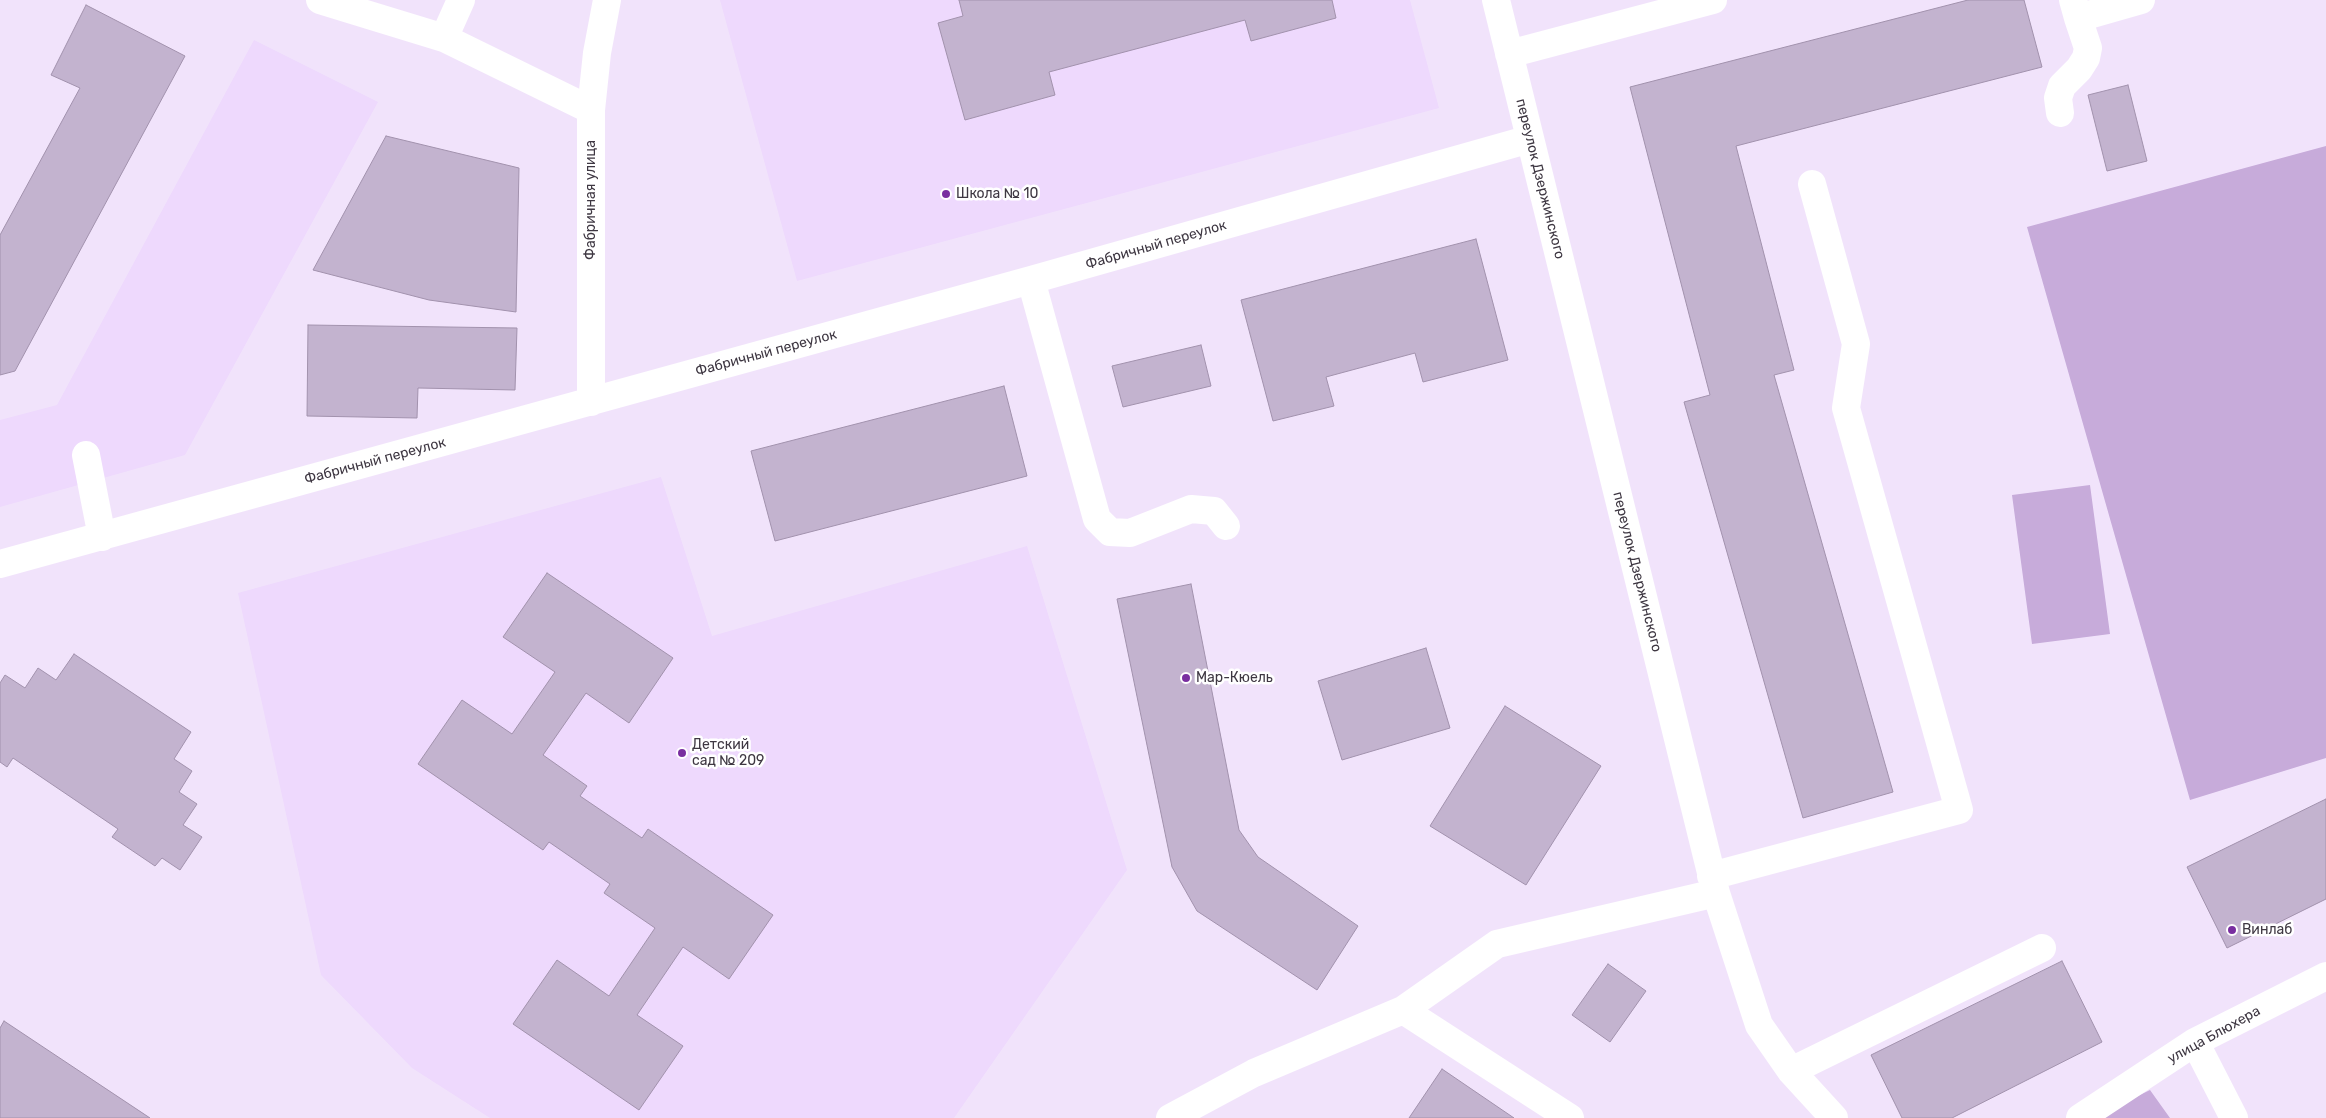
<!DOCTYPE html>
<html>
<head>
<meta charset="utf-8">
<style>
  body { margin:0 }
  canvas { display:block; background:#f1e3fb }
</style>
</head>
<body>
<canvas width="2326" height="1118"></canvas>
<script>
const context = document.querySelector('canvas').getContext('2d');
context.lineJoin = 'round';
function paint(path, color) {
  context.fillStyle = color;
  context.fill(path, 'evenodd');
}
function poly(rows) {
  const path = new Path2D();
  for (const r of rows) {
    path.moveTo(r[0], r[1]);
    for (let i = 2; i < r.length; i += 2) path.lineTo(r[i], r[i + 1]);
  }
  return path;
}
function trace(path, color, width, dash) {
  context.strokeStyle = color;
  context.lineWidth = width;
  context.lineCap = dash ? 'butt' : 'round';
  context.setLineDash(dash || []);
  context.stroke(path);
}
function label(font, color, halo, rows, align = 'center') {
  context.font = font + ' Rubik,sans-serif';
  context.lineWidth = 5;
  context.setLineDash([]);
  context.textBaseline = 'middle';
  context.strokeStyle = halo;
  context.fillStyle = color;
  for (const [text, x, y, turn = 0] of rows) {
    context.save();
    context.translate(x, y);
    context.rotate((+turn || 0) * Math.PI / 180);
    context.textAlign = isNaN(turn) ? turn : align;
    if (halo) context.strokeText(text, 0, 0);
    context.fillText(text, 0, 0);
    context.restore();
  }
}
const built = poly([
  [720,0,1410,0,1439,108,797,281],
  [254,40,378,102,185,455,0,507,0,420,57,405],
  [661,477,712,636,1027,546,1127,870,954,1118,490,1118,412,1068,321,975,238,593]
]);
const green = poly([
  [2326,146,2326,758,2190,800,2027,227],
  [2090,485,2110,634,2032,644,2012,495],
  [2150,1090,2170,1118,2093,1118]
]);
const building = poly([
  [959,0,1332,0,1336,18,1251,41,1245,20,1049,72,1055,95,965,120,938,23,963,16,959,0],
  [1968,0,2024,0,2042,67,1736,146,1794,370,1774,375,1893,792,1803,818,1684,402,1710,395,1630,87,1968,0],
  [86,5,185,56,15,371,0,375,0,235,80,88,51,75,86,5],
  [2128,85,2147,161,2107,171,2088,95,2128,85],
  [386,136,519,168,516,312,429,300,313,270,386,136],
  [1476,239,1508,360,1423,382,1415,353,1326,377,1334,406,1273,421,1241,300,1476,239],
  [308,325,517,328,515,390,418,388,417,418,307,416,308,325],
  [1201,345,1211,386,1123,407,1112,366,1201,345],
  [1004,386,1027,476,775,541,751,451,1004,386],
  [547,573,673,658,629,723,586,693,543,755,587,786,580,796,642,838,648,829,773,915,729,979,683,947,637,1015,683,1046,639,1110,513,1024,557,960,609,996,655,928,604,893,610,884,549,842,543,850,418,764,462,700,512,734,555,672,503,637,547,573],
  [1191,584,1239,830,1258,857,1358,926,1317,990,1197,911,1172,867,1117,599,1191,584],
  [1426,648,1450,728,1342,760,1318,681,1426,648],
  [74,654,191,732,174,759,192,771,179,792,197,804,183,825,202,837,180,870,162,858,155,866,112,837,118,829,13,758,7,767,0,762,0,683,5,675,25,688,38,668,56,680,74,654],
  [1505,706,1601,766,1526,885,1430,826,1505,706],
  [2326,799,2326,899,2227,948,2187,867,2326,799],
  [2062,961,2102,1042,1952,1118,1902,1118,1871,1055,2062,961],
  [1608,964,1646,991,1610,1042,1572,1015,1608,964],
  [4,1021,150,1118,0,1118,0,1028,4,1021],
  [1442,1069,1514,1118,1409,1118,1442,1069]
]);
const minor = poly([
  [320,0,444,38,591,110],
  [1496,0,1716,893,1759,1025,1791,1071,1834,1118],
  [2073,0,2078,18,2141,0],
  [444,38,461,0],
  [1509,54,1713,0],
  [2060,113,2058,98,2062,86,2079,69,2086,58,2088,48,2078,18],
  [1031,280,1097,519,1110,532,1130,533,1191,509,1214,511,1226,526],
  [591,402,591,110,597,53,607,0],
  [86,455,102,537],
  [0,564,1031,280,1530,139],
  [1711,876,1959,810,1846,408,1856,344,1812,184],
  [1403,1010,1570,1118],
  [2195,1042,2234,1118],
  [1791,1071,2042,948],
  [1170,1118,1254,1073,1403,1010,1497,944,1716,893],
  [2080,1118,2195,1042,2326,976]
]);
const markers = [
  [946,194,5,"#792ea0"],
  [1186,678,5,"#792ea0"],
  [682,753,5,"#792ea0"],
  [2232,930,5,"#792ea0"]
];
const streetNames = [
  ["переулок Дзержинского",1540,179,76],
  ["Фабричная улица",591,200,-90],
  ["Фабричный переулок",1156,245,-16],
  ["Фабричный переулок",766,353,-15],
  ["Фабричный переулок",375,461,-15],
  ["переулок Дзержинского",1637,572,76],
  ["улица Блюхера",2214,1035,-29]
];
const poiNames = [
  ["Школа № 10",956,194],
  ["Мар-Кюель",1196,678],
  ["Детский",692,745],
  ["сад № 209",692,761],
  ["Винлаб",2242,930]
];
paint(built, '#eed9fd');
paint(green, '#c7abda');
paint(building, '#c3b3cf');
trace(building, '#a292ad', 1);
trace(minor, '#fff', 28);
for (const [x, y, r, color] of markers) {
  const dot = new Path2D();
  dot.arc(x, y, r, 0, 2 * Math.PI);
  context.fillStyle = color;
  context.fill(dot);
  trace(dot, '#fff', 2);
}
label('14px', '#3e3742', '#fff', streetNames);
label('14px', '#3e3742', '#fff', poiNames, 'left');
</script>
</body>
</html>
